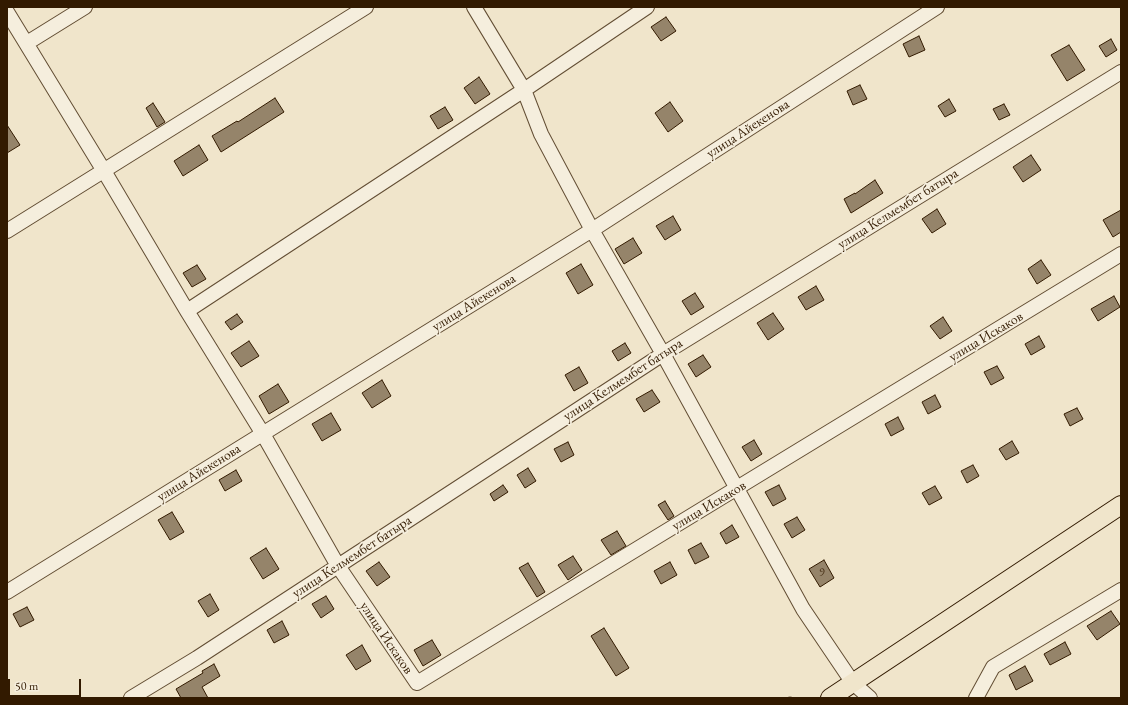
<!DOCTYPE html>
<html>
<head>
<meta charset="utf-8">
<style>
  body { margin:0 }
  #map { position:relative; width:1128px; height:705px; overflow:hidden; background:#f0e5cb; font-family:"EB Garamond",serif }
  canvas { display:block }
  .frame { position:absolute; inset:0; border:8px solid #321a00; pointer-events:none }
  .scale { position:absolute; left:8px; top:679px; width:73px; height:18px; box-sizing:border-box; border:2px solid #321a00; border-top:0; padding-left:5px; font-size:12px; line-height:14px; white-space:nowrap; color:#321a00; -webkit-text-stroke:3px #f5eedd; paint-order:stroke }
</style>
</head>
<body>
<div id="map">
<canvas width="1128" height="705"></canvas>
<div class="frame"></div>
<div class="scale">50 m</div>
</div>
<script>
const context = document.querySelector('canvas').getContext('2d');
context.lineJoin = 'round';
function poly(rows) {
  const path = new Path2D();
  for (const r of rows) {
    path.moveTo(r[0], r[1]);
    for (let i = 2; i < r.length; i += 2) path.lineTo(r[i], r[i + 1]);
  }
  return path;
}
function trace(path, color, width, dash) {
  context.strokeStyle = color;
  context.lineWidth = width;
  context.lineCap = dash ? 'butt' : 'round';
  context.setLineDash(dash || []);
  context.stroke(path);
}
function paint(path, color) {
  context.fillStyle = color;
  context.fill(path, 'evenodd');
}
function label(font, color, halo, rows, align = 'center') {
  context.font = font + ' "EB Garamond",serif';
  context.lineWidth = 3.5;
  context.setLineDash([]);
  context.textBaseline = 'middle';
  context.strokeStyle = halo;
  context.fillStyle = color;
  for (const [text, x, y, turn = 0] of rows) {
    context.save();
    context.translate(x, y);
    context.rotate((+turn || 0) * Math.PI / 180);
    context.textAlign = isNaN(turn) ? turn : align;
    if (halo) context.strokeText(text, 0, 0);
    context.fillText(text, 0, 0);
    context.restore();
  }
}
const stream = poly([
  [789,698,791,698]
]);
const building = poly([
  [666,17,676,31,661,41,651,27,666,17],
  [919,36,925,50,909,57,903,44,919,36],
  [1111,39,1117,50,1106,57,1099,46,1111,39],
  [1069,45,1085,70,1067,81,1051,55,1069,45],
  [479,77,490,94,475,104,464,88,479,77],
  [860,85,867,99,853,105,847,91,860,85],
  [275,98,284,112,221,152,212,136,237,121,238,122,275,98],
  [949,99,956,111,945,117,938,106,949,99],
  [670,102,683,121,668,132,655,113,670,102],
  [153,103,165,122,157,127,146,108,153,103],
  [1004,104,1010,115,999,120,993,109,1004,104],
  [445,107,453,120,438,129,430,116,445,107],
  [7,125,20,145,7,153,7,125],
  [199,145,208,160,183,176,174,161,199,145],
  [1031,155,1041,170,1023,182,1013,167,1031,155],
  [875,180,883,193,851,213,844,199,855,193,855,194,875,180],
  [937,209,946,224,932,233,922,219,937,209],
  [1121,210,1121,232,1113,237,1103,220,1121,210],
  [673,216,681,230,665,240,656,226,673,216],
  [633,238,642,253,624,264,615,249,633,238],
  [1041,260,1051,275,1037,284,1028,269,1041,260],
  [581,264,593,285,578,294,566,273,581,264],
  [197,265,206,279,192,287,183,273,197,265],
  [816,286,824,300,806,310,798,297,816,286],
  [695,293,704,307,691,315,682,301,695,293],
  [1114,296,1120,307,1098,321,1091,309,1114,296],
  [773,313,784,329,768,340,757,323,773,313],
  [237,314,243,322,231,330,225,322,237,314],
  [943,317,952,331,940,339,930,326,943,317],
  [1039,336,1045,347,1031,355,1025,344,1039,336],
  [249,341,259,356,241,367,231,353,249,341],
  [625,343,631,353,618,361,612,351,625,343],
  [703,355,711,367,696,377,688,364,703,355],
  [997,366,1004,378,991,385,984,372,997,366],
  [579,367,588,383,574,391,565,375,579,367],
  [382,380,391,396,372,408,362,393,382,380],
  [278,384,289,402,269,414,259,396,278,384],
  [652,390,660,402,644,412,636,399,652,390],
  [935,395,941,407,928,414,922,402,935,395],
  [1077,408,1083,419,1070,426,1064,414,1077,408],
  [331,413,341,430,322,441,312,424,331,413],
  [898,417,904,429,891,436,885,424,898,417],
  [754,440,762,454,751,461,742,447,754,440],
  [1012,441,1019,453,1006,460,999,449,1012,441],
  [568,442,574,455,561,462,554,449,568,442],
  [973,465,979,476,967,483,961,471,973,465],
  [528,468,536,481,525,488,517,475,528,468],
  [236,470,242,481,225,491,219,480,236,470],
  [503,485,508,492,494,501,490,494,503,485],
  [779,485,786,499,773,506,765,492,779,485],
  [935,486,942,498,929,505,922,493,935,486],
  [665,501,674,516,668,520,658,505,665,501],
  [172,512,184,532,170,540,158,520,172,512],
  [797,517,805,530,792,538,784,524,797,517],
  [732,525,739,537,726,544,720,533,732,525],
  [617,531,626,546,611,555,601,540,617,531],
  [701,543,709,557,695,564,688,550,701,543],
  [266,548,279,569,263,579,250,558,266,548],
  [573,556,582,570,568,580,558,565,573,556],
  [824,560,834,578,820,587,809,569,824,560],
  [379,562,390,577,377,586,366,571,379,562],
  [670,562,677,575,661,584,654,571,670,562],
  [528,563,545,592,537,597,519,568,528,563],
  [210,594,219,610,208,617,198,601,210,594],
  [326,596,334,609,321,618,312,604,326,596],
  [27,607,34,620,20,627,13,614,27,607],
  [1111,611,1120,624,1097,640,1087,626,1111,611],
  [282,621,289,635,274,643,267,630,282,621],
  [604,628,629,668,616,676,591,636,604,628],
  [432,640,441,655,423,666,414,650,432,640],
  [1065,642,1071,654,1050,665,1044,654,1065,642],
  [362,645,371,661,356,670,346,655,362,645],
  [214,664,220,676,202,687,208,698,181,698,176,689,203,673,202,671,214,664],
  [1025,666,1033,681,1016,690,1009,675,1025,666]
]);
const minor = poly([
  [474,7,524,90,541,134,592,230,663,354,803,609,853,683,870,698],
  [7,12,104,171,187,311,263,434,338,566,417,683,1121,254],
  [27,43,85,7],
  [7,231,366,7],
  [187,311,524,90,647,7],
  [7,592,592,230,937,7],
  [131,698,197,658,663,354,1121,72],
  [976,698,993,667,1121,590]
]);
const major = poly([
  [830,698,1121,505]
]);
const numberNames = [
  ["9",822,573]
];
const streetNames = [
  ["улица Айекенова",748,129,-33],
  ["улица Келмембет батыра",898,209,-32],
  ["улица Айекенова",474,303,-32],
  ["улица Искаков",986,337,-31],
  ["улица Келмембет батыра",623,380,-33],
  ["улица Айекенова",199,473,-32],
  ["улица Искаков",709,506,-31],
  ["улица Келмембет батыра",352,557,-33],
  ["улица Искаков",386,638,56]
];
trace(stream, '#7d6a50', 3);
paint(building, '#95846a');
trace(building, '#321a00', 1);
trace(minor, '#624d33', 16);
trace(major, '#321a00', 20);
trace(minor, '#f5eedd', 14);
trace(major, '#f0e5cb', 18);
label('12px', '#4b341a', null, numberNames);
label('14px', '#321a00', '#f5eedd', streetNames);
</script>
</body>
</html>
